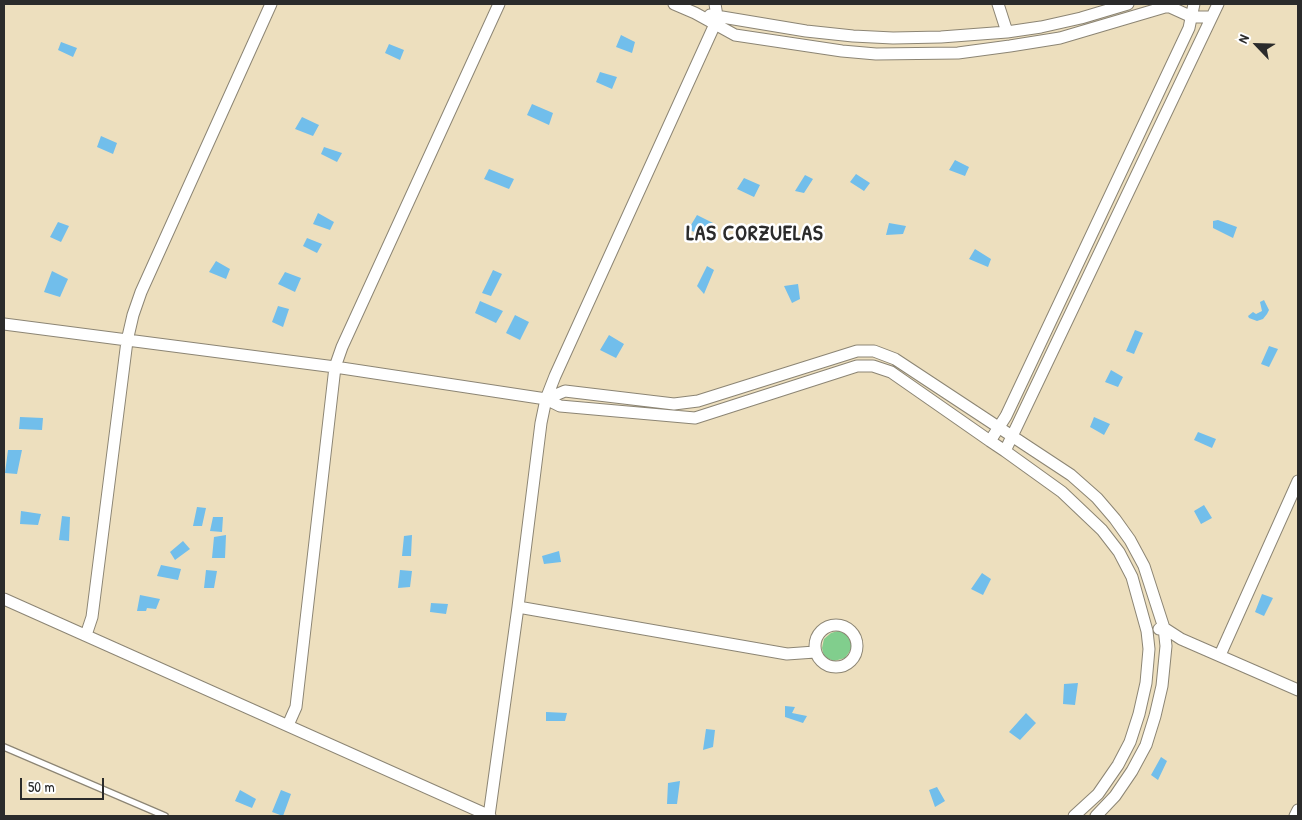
<!DOCTYPE html>
<html>
<head>
<meta charset="utf-8">
<style>
  body { margin:0 }
  #map { position:relative; width:1302px; height:820px; overflow:hidden; background:#eddfbe; font-family:"Patrick Hand",sans-serif }
  canvas { display:block }
  .frame { position:absolute; inset:0; border:5px solid #2b2b2b; pointer-events:none }
  .north { position:absolute; left:1232px; top:20px; width:50px; height:50px; -webkit-text-stroke:4px #fff; paint-order:stroke; rotate:294deg; font-size:14px; font-weight:700; line-height:20px; text-align:center; color:#2b2b2b }
  .north::after { content:''; display:block; margin:auto; width:18px; height:22px; background:#2b2b2b; clip-path:polygon(50% 0,100% 100%,50% 72%,0 100%) }
  .scale { position:absolute; left:20px; top:778px; width:84px; height:22px; box-sizing:border-box; border:2px solid #2b2b2b; border-top:0; padding-left:6px; font-size:15px; line-height:18px; white-space:nowrap; color:#2b2b2b; -webkit-text-stroke:4px #fff; paint-order:stroke }
</style>
</head>
<body>
<div id="map">
<canvas width="1302" height="820"></canvas>
<div class="frame"></div>
<div class="north">N</div>
<div class="scale">50 m</div>
</div>
<script>
const context = document.querySelector('canvas').getContext('2d');
context.lineJoin = 'round';
function paint(path, color) {
  context.fillStyle = color;
  context.fill(path, 'evenodd');
}
function poly(rows) {
  const path = new Path2D();
  for (const r of rows) {
    if (r.length === 3) {
      path.moveTo(r[0] + r[2], r[1]);
      path.arc(r[0], r[1], r[2], 0, 2 * Math.PI);
      continue;
    }
    path.moveTo(r[0], r[1]);
    for (let i = 2; i < r.length; i += 2) path.lineTo(r[i], r[i + 1]);
  }
  return path;
}
function trace(path, color, width, dash) {
  context.strokeStyle = color;
  context.lineWidth = width;
  context.lineCap = dash ? 'butt' : 'round';
  context.setLineDash(dash || []);
  context.stroke(path);
}
function label(font, color, halo, rows, align = 'center') {
  context.font = font + ' "Patrick Hand",sans-serif';
  context.lineWidth = 5;
  context.setLineDash([]);
  context.textBaseline = 'middle';
  context.strokeStyle = halo;
  context.fillStyle = color;
  for (const [text, x, y, turn = 0] of rows) {
    context.save();
    context.translate(x, y);
    context.rotate((+turn || 0) * Math.PI / 180);
    context.textAlign = isNaN(turn) ? turn : align;
    if (halo) context.strokeText(text, 0, 0);
    context.fillText(text, 0, 0);
    context.restore();
  }
}
const green = poly([
  [841,630,849,635,852,648,845,658,834,661,824,657,822,648,824,639,831,633]
]);
const water = poly([
  [621,35,635,42,632,53,616,47],
  [61,42,77,48,73,57,58,50],
  [389,44,404,50,400,60,385,53],
  [600,72,617,77,612,89,596,82],
  [532,104,553,113,549,125,527,115],
  [302,117,319,125,313,136,295,129],
  [101,136,117,143,113,154,97,147],
  [324,147,342,153,337,162,321,154],
  [955,160,969,167,965,176,949,170],
  [489,169,514,179,509,189,484,179],
  [856,174,870,183,864,191,850,182],
  [805,175,813,179,804,193,795,191],
  [744,178,760,185,754,197,737,189],
  [318,213,334,222,330,230,313,224],
  [697,215,713,223,709,236,688,230],
  [1218,220,1237,227,1233,238,1213,228,1213,221],
  [58,222,69,226,61,242,50,237],
  [889,223,906,226,903,234,886,235],
  [307,238,322,244,317,253,303,246],
  [975,249,991,259,988,267,969,259],
  [216,261,230,269,226,279,209,272],
  [707,266,714,270,704,294,697,286],
  [493,270,502,274,491,296,482,293],
  [52,271,68,279,60,297,44,292],
  [285,272,301,278,295,292,278,284],
  [798,284,800,299,792,303,784,286],
  [1264,300,1269,310,1267,314,1263,319,1257,321,1249,318,1248,316,1253,312,1256,314,1262,311,1260,302],
  [480,301,503,311,496,323,475,313],
  [278,306,289,309,283,327,272,322],
  [515,315,529,322,520,340,506,333],
  [1135,330,1143,333,1134,354,1126,351],
  [609,335,624,344,616,358,600,350],
  [1269,346,1278,349,1269,367,1261,364],
  [1111,370,1123,377,1118,387,1105,382],
  [20,417,43,418,42,430,19,429],
  [1094,417,1110,424,1104,435,1090,427],
  [1198,432,1216,439,1212,448,1194,440],
  [8,450,22,450,17,474,5,473],
  [1204,505,1212,518,1201,524,1194,511],
  [197,507,206,508,202,526,193,526],
  [21,511,41,514,38,525,20,524],
  [62,516,70,517,69,541,59,540],
  [213,517,223,517,222,532,210,531],
  [226,535,225,558,212,558,214,537],
  [412,535,411,556,402,556,404,536],
  [183,541,190,549,175,560,170,552],
  [559,551,561,562,544,564,542,556],
  [161,565,181,569,178,580,157,576],
  [206,570,217,571,214,588,204,588],
  [400,570,412,571,410,587,398,588],
  [982,573,991,579,983,595,971,589],
  [1262,594,1273,598,1264,616,1255,612],
  [140,595,160,599,156,609,147,608,146,611,137,611],
  [431,603,448,604,446,614,430,612],
  [1078,683,1075,705,1063,704,1064,684],
  [785,706,795,707,792,713,807,716,803,723,785,717],
  [546,712,567,713,565,721,546,721],
  [1026,713,1036,723,1020,740,1009,732],
  [706,729,715,730,713,747,703,750],
  [1161,757,1167,761,1158,780,1151,775],
  [680,781,677,804,667,804,668,783],
  [937,787,945,801,935,807,929,790],
  [240,790,256,799,252,808,235,801],
  [281,790,291,794,283,816,272,812]
]);
const lane = poly([
  [4,747,165,816]
]);
const street = poly([
  [674,4,695,13,735,35,842,51,876,54,958,53,1010,46,1060,38,1165,7,1170,7,1192,17,1211,17],
  [998,4,1007,32],
  [1194,4,1189,28,1006,416,990,441,1005,451,1218,4],
  [710,15,806,31,853,36,893,38,941,37,1007,32,1041,27,1081,18,1128,4],
  [4,324,335,367,546,399],
  [990,441,891,372,873,366,857,366,695,418,560,406,546,399,565,391,674,404,698,401,857,351,874,351,895,359,1071,475,1097,498,1115,519,1130,540,1144,566,1164,628,1166,646,1162,686,1155,716,1146,745,1132,771,1115,796,1096,816],
  [1005,451,1062,492,1102,530,1119,552,1132,577,1147,631,1149,649,1146,683,1139,714,1130,742,1118,765,1098,794,1074,816],
  [4,599,490,816],
  [518,607,787,654,815,652],
  [836,646,21],
  [1159,629,1164,628,1181,639,1298,690],
  [86,635,92,617,127,341,133,315,141,292,271,4],
  [1220,655,1298,481],
  [288,725,296,707,335,367,342,347,499,4],
  [489,816,518,607,541,423,546,399,555,376,715,24,717,16,715,4],
  [1295,816,1298,810]
]);
const districtNames = [
  ["LAS CORZUELAS",755,234]
];
paint(green, '#81ce8d');
paint(water, '#71beeb');
trace(lane, '#8c8574', 8);
trace(street, '#8c8574', 13);
trace(lane, '#fff', 5.5);
trace(street, '#fff', 11);
context.letterSpacing = '1px';
label('bold 21px', '#2b2b2b', '#fff', districtNames);
context.letterSpacing = '0px';
</script>
</body>
</html>
